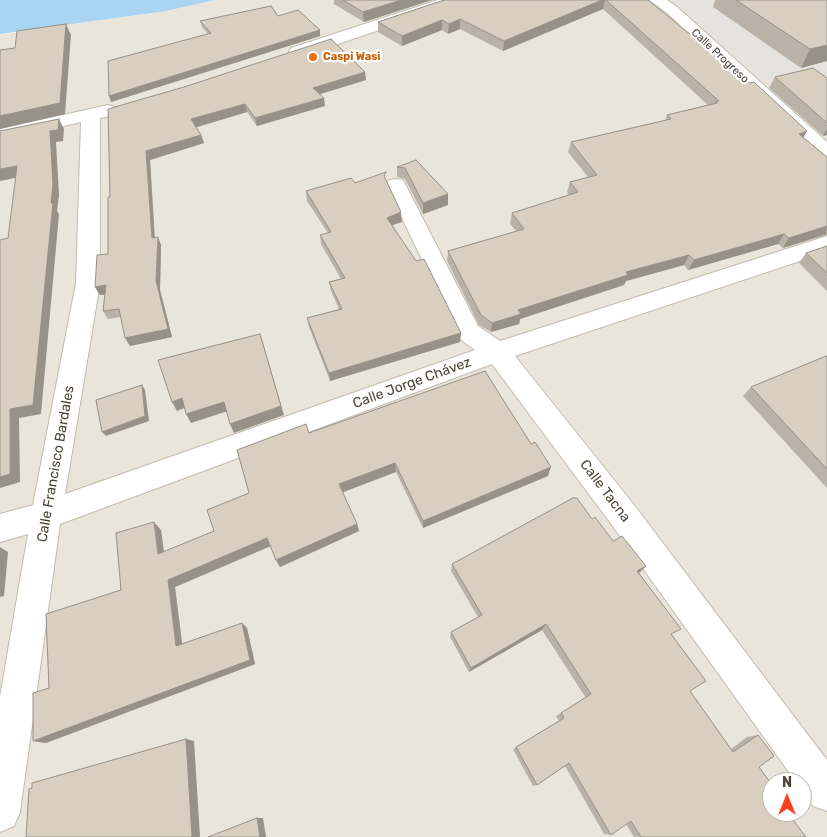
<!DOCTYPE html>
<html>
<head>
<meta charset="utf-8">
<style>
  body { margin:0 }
  #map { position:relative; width:827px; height:837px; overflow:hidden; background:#f6f3ec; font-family:Rubik,sans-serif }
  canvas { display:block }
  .north { position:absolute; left:762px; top:772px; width:50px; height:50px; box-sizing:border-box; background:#fff; border:1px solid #b7b4b0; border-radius:50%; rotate:0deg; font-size:14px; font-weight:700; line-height:20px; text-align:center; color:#4b4439 }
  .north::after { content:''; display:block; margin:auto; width:18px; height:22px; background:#fc3f1d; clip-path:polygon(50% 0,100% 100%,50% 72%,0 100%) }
</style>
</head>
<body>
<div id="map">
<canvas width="827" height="837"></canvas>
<div class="north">N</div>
</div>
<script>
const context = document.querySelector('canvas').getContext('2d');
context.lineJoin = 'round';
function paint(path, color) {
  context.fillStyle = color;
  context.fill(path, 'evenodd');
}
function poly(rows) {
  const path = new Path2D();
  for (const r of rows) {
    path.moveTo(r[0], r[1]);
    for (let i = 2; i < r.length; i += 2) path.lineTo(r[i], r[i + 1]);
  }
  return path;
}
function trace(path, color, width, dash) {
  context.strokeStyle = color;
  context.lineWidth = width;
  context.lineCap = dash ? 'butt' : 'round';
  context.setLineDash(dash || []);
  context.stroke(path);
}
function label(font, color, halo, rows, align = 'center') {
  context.font = font + ' Rubik,sans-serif';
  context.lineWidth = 4.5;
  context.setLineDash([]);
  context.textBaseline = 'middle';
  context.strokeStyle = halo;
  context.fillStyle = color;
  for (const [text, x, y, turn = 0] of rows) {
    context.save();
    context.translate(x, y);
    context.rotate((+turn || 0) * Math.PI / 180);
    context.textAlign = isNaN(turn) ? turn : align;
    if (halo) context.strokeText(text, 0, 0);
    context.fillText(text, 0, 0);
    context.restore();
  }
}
const residential = poly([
  [215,0,827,0,827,837,0,837,0,35,166,11],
  [772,782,802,782,802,812,772,812]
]);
const industrial = poly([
  [674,0,827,0,827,135,672,3]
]);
const water = poly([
  [0,0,215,0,166,11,0,34]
]);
const street = poly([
  [438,0,461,0,458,3,303,56,297,57,291,56,289,52,291,48,438,0],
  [649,0,667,0,676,6,827,142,827,159,820,157,666,12,649,0],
  [108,105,115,107,117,111,115,115,100,118,100,283,65,494,475,350,460,339,457,332,386,185,389,180,396,179,403,180,478,326,500,341,827,236,827,252,515,356,631,501,827,760,827,811,813,806,802,790,802,782,796,782,609,521,492,364,60,524,20,812,14,826,0,832,0,697,28,534,0,542,0,514,33,505,76,283,81,122,0,141,0,129,108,105]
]);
const wall = poly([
  [334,0,432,0,364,22,334,4],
  [444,0,648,0,804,138,827,157,827,235,783,248,778,244,688,270,684,265,626,281,624,285,520,319,519,324,491,332,479,325,447,261,448,251,516,231,510,224,512,213,569,195,567,192,570,182,588,177,568,152,571,142,665,121,667,115,708,105,603,9,503,51,460,29,448,34,442,30,402,46,378,32,378,22],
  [715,0,827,0,827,61,801,68,713,7],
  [278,16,320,30,320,36,111,102,208,34,202,27,200,21],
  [775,77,827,78,827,135,823,136,769,88],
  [366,80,320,94,325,106,257,126,247,112,196,127,201,135,204,143,150,160,155,237,161,245,160,290,172,337,130,346,121,317,108,319,103,311,105,295,100,295,95,287,108,254,110,197,108,109],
  [416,160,448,194,448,205,423,214,405,179,397,177,397,167],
  [386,181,402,222,392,225,461,333,460,342,330,381,309,327,307,318,339,309,331,291,329,282,341,279,321,244,320,235,328,233,307,201,306,191,355,183],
  [827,246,827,291,799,263,806,253],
  [827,357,827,488,743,396,751,387],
  [309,433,548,476,423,528,396,472,342,492,357,524,359,531,280,567,276,560,270,546,175,587,182,644,242,623,247,628,255,664,46,743,33,741,49,688,121,590,161,530,164,552,214,531,249,493],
  [592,519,613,541,646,566,639,573,672,635,690,691,731,749,747,737,758,735,759,767,772,812,806,837,634,837,626,824,611,835,604,834,565,766,537,785,533,786,513,749,559,721,556,716,586,698,542,630,469,672,450,637,451,632,478,617,451,571,452,564]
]);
const shadedWall = poly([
  [401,0,432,0,364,22,363,12],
  [602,0,605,0,603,9,503,51,504,41],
  [460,19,460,29,448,34,449,24],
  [442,20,442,30,402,46,402,36],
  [66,24,71,35,65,114,0,129,0,116],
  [320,30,320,36,111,102,109,96],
  [827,45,827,61,801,68,810,49],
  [365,72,366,80,314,96,313,88],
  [324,98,325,106,257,126,255,118],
  [245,104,247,112,194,128,191,119],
  [59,119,64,129,63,141,56,142,59,195,57,211,59,214,41,414,19,418,20,482,0,488,0,477,10,409,51,203,50,131],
  [827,129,827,135,823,136],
  [807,131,801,142,799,134],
  [201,135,204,143,150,160,155,246,152,238,146,151],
  [17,166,24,176,0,181,0,169],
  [448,194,448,205,423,214,423,203],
  [401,212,402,222,387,227,387,218],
  [827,226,826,234,783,248,789,238],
  [784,234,778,244,688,270,694,260],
  [158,237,161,245,160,290,172,337,130,346,125,338,156,281],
  [689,255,684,265,626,281,624,285,520,319,519,324,491,332,492,323,518,310,626,272],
  [106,285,110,294,100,295,95,287],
  [461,333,460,342,330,381,329,373],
  [260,334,284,415,234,433,230,424],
  [142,385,145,390,149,421,106,436,102,432],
  [182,398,187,407,177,411,172,402],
  [224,402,228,411,191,423,186,414],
  [395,463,396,472,341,493,339,484],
  [551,467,548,476,423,528,423,521],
  [154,522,161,530,165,562,158,554],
  [357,524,359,531,280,567,276,560],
  [267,538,271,546,175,587,183,651,176,646,168,580],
  [0,547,8,552,4,596,0,597,0,598],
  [646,566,640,572,631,577,637,571],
  [242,623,247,628,255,664,46,743,33,741],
  [546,624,542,630,469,672,471,668],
  [186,739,194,741,200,837,192,837],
  [257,818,263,818,266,837,260,837]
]);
const building = poly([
  [343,0,401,0,363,12,343,0],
  [444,0,602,0,504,41,460,19,449,24,442,20,402,36,378,22,444,0],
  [606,0,648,0,750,83,754,82,807,131,799,134,827,157,827,226,789,238,784,234,694,260,689,255,626,272,628,275,518,310,521,314,492,323,481,315,448,251,524,229,512,213,578,192,570,182,597,175,571,142,671,119,667,115,717,103,715,102,719,101,606,0],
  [736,0,827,0,827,45,810,49,736,0],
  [271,6,278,16,298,10,320,30,109,96,108,61,211,33,200,21,271,6],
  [66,24,60,103,0,116,0,50,15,48,17,31,66,24],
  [331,39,365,72,313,88,324,98,255,118,245,104,191,119,201,135,146,151,152,238,158,237,156,281,168,329,125,338,119,309,103,311,106,285,95,287,97,255,108,254,108,197,110,197,108,109,184,87,331,39],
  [813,68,827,78,827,123,775,77,813,68],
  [59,119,58,130,50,131,53,184,51,203,53,203,33,405,10,409,10,474,0,477,0,240,8,238,17,166,0,169,0,131,59,119],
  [416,160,448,194,423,203,405,168,397,167,416,160],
  [386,172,384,176,401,212,387,218,416,261,424,259,461,333,329,373,307,318,342,309,329,282,345,278,320,235,331,232,306,191,351,178,355,183,386,172],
  [827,246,827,273,806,253,827,246],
  [260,334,281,406,230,424,224,402,186,414,182,398,172,402,158,360,260,334],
  [826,356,827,357,827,469,751,387,826,356],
  [485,371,531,444,535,442,551,467,423,521,395,463,339,484,357,524,276,560,267,538,168,580,176,646,242,623,250,660,33,741,33,693,49,688,46,614,121,590,116,533,154,522,158,554,214,531,207,510,249,493,237,450,306,424,309,433,485,371],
  [142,385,145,416,102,432,96,400,142,385],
  [573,498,577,498,592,519,595,517,613,541,622,536,646,566,637,571,681,629,671,634,706,681,690,691,733,752,758,735,774,756,759,767,772,785,772,812,787,812,806,837,641,837,631,821,611,835,569,763,537,785,516,747,564,718,561,713,591,694,546,624,471,668,451,632,482,615,452,564,573,498],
  [186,739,192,837,26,837,29,789,32,788,32,783,186,739],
  [257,818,260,837,208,837,257,818]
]);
const markers = [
  [313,57,5,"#e8710a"]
];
const farStreetnames = [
  ["Calle Progreso",720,56,43]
];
const farFoodnames = [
  ["Caspi Wasi",323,57]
];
const streetNames = [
  ["Calle Jorge Chávez",412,383,-20],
  ["Calle Francisco Bardales",56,464,-80],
  ["Calle Tacna",605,491,53]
];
paint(residential, '#eae5da');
paint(industrial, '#e6e2dd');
paint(water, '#a9d4f2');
trace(street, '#c2bbae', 2);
paint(street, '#fff');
paint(wall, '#bab2a6');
paint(shadedWall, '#979187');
paint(building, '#d8cfc1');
trace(building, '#979187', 1);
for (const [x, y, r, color] of markers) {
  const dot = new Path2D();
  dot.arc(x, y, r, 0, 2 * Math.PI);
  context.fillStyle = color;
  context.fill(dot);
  trace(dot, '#fff', 2);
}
label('11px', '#4b4439', '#fff', farStreetnames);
label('bold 11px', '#c56008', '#fff', farFoodnames, 'left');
label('14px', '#4b4439', '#fff', streetNames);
</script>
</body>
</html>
